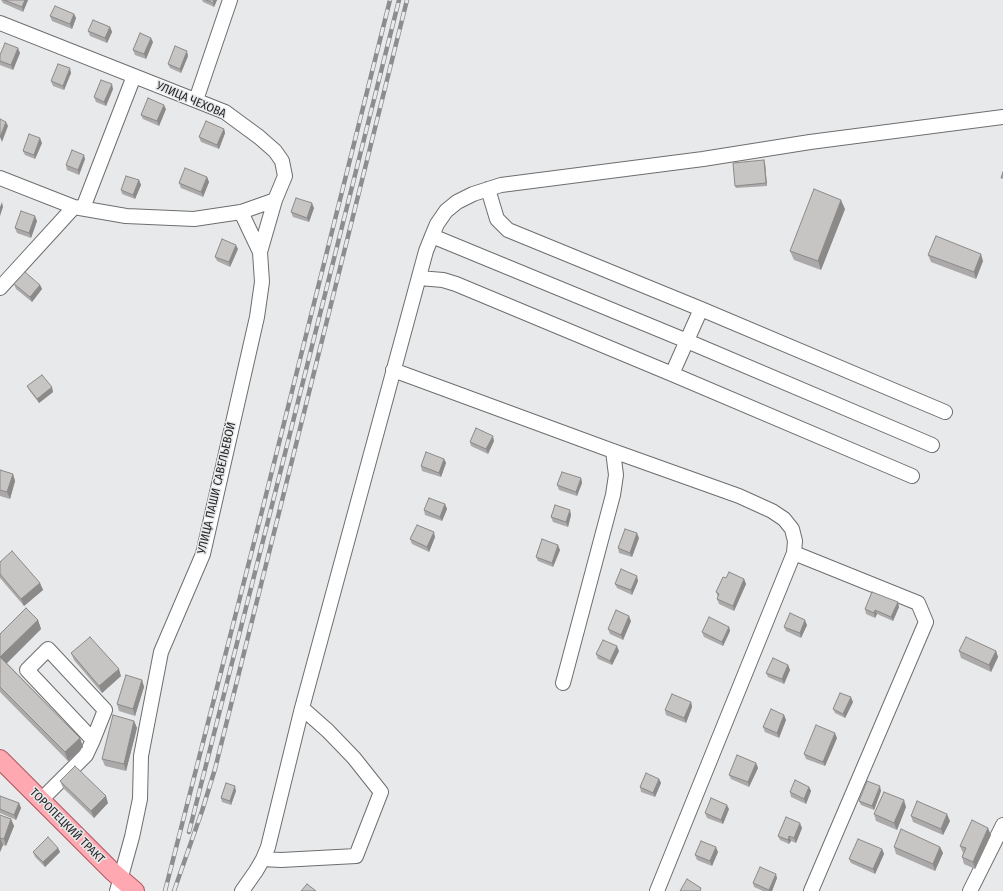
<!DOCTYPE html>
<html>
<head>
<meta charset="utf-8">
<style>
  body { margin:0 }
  canvas { display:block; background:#e8e9ea }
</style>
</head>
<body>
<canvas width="1003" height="891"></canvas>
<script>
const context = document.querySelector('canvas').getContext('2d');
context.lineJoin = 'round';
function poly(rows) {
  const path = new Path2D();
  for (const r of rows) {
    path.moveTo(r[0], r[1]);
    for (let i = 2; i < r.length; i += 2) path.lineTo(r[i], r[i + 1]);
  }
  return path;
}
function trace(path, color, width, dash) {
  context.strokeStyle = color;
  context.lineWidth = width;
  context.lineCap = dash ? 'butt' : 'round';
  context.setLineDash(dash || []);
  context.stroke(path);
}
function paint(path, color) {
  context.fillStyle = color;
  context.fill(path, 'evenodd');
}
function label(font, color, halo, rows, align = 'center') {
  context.font = font + ' "Fira Sans Condensed",sans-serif';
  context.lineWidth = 3;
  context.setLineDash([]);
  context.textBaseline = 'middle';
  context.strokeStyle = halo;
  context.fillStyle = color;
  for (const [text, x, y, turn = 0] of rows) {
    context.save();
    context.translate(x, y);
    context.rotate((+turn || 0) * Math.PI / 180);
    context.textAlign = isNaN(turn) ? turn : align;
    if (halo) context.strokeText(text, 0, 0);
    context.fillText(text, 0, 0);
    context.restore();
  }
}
const minor = poly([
  [0,23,225,112,259,137,275,151,282,161,285,176,275,200,260,252],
  [196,100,230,0],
  [0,178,74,207,126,216,194,219,241,212,275,200],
  [488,189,497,219,508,230,701,309,945,412],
  [83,208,134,76],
  [432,236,687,341,932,445],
  [419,278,443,280,456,284,672,374,912,476],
  [0,288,74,207],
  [393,370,613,451,739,496,772,511,784,519,792,529,795,541,794,553,657,891],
  [672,374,701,309],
  [794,553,918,603,926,622,811,891],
  [563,683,613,495,616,475,613,451],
  [41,800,86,755,93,740,105,710,48,649,27,670,93,740],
  [263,859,281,860,356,856,381,792,354,758,328,731,302,708],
  [117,891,132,837,140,799,141,756,161,652,203,554,257,317,262,282,260,252,241,212],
  [242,891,256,871,263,859,268,847,302,708,426,251,432,236,437,224,446,211,457,202,473,194,501,185,703,159,810,142,1003,117],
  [970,891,1003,825]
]);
const major = poly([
  [0,759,113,872,135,891]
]);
const rail = poly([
  [189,832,267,525,399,0],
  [165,891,259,523,390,0],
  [174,891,202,811,215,769,407,0]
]);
const wall = poly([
  [1,0,28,0,23,12,3,3],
  [202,0,217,0,214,7,203,2],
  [74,14,76,18,72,29,52,21,50,16],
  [110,27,112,32,107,43,90,36,88,31],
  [153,42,146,59,135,55,133,50],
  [20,53,13,70,0,65,0,55],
  [188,56,181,73,170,68,168,64],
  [71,73,64,90,53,86,51,81],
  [113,89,106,106,96,102,94,97],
  [166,109,159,126,143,119,141,115],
  [224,129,225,133,219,149,201,142,199,137],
  [42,143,35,159,25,155,23,151],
  [85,159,79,175,67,170,66,165],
  [765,163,767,186,736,188,735,186],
  [207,177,209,182,203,197,181,188,179,183],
  [139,180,141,185,135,199,122,194,121,190],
  [314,208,309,222,293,217,291,212],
  [845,209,821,270,794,260,790,251],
  [37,221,31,238,17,233,15,228],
  [238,249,230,267,217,261,215,257],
  [928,255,983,261,976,279,931,262],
  [14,284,40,285,42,289,32,302,16,289],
  [27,386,53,392,39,403,29,390],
  [494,441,488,454,471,446,470,442],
  [444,459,446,463,441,477,422,471,421,466],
  [0,470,13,474,15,481,10,499,0,496],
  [581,478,582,483,577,496,559,490,557,485],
  [445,504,447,509,442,521,425,515,424,510],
  [571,515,568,527,553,522,551,517],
  [435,537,429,552,412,544,410,539],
  [639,538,632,557,619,553,618,548],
  [560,550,553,567,538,561,536,557],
  [0,562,40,583,43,590,24,606,0,578],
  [726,578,744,579,746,584,734,611,719,604,717,599,718,597,716,592],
  [638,581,632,595,617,588,615,584],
  [899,607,893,621,877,614,875,618,866,614,865,609],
  [38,620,41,629,7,663,80,738,83,747,68,761,0,692,0,634],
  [631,621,623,640,610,634,608,629],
  [807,625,801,638,786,631,784,627],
  [729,627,730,631,723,646,704,637,702,632],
  [619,651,612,665,598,659,596,654],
  [959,651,996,651,998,657,991,672,961,658],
  [71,653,121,676,102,693,74,660],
  [788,665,790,670,784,684,768,677,766,673],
  [142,680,144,687,135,716,119,711,117,704],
  [691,702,692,707,686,723,666,715,665,710],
  [853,702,845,718,835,713,833,709],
  [784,715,786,720,779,738,765,732,763,727],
  [134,721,137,728,126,771,105,766,102,759],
  [837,738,825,766,806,759,804,754],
  [756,763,758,768,749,787,731,779,729,775],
  [659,779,661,783,655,797,641,792,640,787],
  [60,781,108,803,94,818,63,788],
  [809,787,811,791,806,804,791,797,790,792],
  [236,791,231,805,222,802,221,798],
  [881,791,874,810,861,805,859,801],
  [0,796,19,803,21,808,16,820,0,813],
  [906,807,897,830,876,821,874,814],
  [729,809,723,824,707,818,705,813],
  [0,815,11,819,14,826,6,846,3,845,0,852],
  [911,816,950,821,943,835,913,822],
  [802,828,796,843,791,841,789,844,780,840,778,836],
  [991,835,975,869,964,864,962,857,963,853,960,846],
  [894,847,940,847,943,853,935,871,896,854],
  [58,848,60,852,45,867,35,857,33,852],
  [882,849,884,854,875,874,851,863,849,859],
  [718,852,712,866,697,860,695,855],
  [777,878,772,891,763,891,754,887,753,883]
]);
const shadedWall = poly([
  [25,0,28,0,23,12,22,7],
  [214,0,217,0,214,7,213,3],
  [74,14,76,18,72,29,70,24],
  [110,27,112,32,107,43,105,38],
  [151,38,153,42,146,59,144,54],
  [18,48,20,53,13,70,11,65],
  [187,51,188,56,181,73,180,69],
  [70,68,71,73,64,90,63,86],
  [112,84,113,89,106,106,104,102],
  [164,105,166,109,159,126,157,121],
  [6,122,8,126,2,142,0,137],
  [224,129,225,133,219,149,217,145],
  [40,138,42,143,35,159,34,155],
  [84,155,85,159,79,175,78,170],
  [764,160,765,163,767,186,766,183],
  [207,177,209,182,203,197,201,192],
  [139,180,141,185,135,199,133,195],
  [841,200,845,209,821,270,818,261],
  [2,202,3,207,0,216,0,207],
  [312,203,314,208,309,222,307,218],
  [35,216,37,221,31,238,29,233],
  [236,245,238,249,230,267,229,262],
  [981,254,983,261,976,279,974,272],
  [40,285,42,289,32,302,30,297],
  [52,387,53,392,39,403,37,399],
  [493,436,494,441,488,454,486,449],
  [444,459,446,463,441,477,439,473],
  [13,474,15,481,10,499,7,492],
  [581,478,582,483,577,496,576,492],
  [445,504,447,509,442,521,440,517],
  [570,510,571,515,568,527,566,522],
  [434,532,435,537,429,552,427,547],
  [637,533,639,538,632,557,630,553],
  [558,545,560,550,553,567,552,563],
  [637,576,638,581,632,595,631,590],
  [744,579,746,584,734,611,733,606],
  [40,583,43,590,24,606,21,599],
  [898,602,899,607,893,621,891,617],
  [875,610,877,614,875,618,874,613],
  [629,616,631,621,623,640,621,635],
  [38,620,41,629,4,666,0,657],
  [805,620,807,625,801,638,800,633],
  [729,627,730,631,723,646,722,642],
  [617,646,619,651,612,665,610,661],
  [996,651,998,657,991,672,989,665],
  [788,665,790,670,784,684,782,679],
  [119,669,121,676,102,693,99,686],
  [142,680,144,687,135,716,133,709],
  [851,697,853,702,845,718,843,714],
  [691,702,692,707,686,723,684,718],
  [784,715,786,720,779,738,777,733],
  [134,721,137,728,126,771,124,764],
  [835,733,837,738,825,766,823,762],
  [80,738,83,747,68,761,65,752],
  [756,763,758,768,749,787,748,782],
  [659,779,661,783,655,797,653,793],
  [235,786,236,791,231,805,230,801],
  [880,786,881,791,874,810,872,806],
  [809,787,811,791,806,804,804,799],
  [106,796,108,803,94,818,91,811],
  [904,800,906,807,897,830,894,823],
  [19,803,21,808,16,820,14,815],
  [727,805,729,809,723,824,721,820],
  [947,814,950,821,943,835,941,829],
  [11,819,14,826,6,846,4,839],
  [800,823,802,828,796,843,794,838],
  [988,828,991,835,975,869,973,862],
  [789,836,791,841,789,844,788,840],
  [0,838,3,845,0,852],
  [716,847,718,852,712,866,710,861],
  [940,847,943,853,935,871,933,864],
  [58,848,60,852,45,867,43,862],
  [882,849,884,854,875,874,873,869],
  [776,874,777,878,772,891,769,891,769,890]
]);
const building = poly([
  [4,0,25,0,22,7,4,0],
  [206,0,214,0,213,3,206,0],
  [55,6,74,14,70,24,50,16,55,6],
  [93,20,110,27,105,38,88,31,93,20],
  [140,33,151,38,144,54,133,50,140,33],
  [5,43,18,48,11,65,0,61,0,55,5,43],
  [175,46,187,51,180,69,168,64,175,46],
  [58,64,70,68,63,86,51,81,58,64],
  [101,80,112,84,104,102,94,97,101,80],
  [148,98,164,105,157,121,141,115,148,98],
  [0,119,6,122,0,137,0,119],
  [206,121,224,129,217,145,199,137,206,121],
  [29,134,40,138,34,155,23,151,29,134],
  [72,150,84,155,78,170,66,165,72,150],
  [764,160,766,183,735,186,733,163,764,160],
  [185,168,207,177,201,192,179,183,185,168],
  [1003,172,1003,178,1001,178,1003,172],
  [126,176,139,180,133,195,121,190,126,176],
  [814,189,841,200,818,261,790,251,814,189],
  [296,198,312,203,307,218,291,212,296,198],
  [21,211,35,216,29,233,15,228,21,211],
  [936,236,981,254,974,272,928,255,936,236],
  [222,239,236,245,229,262,215,257,222,239],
  [25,272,40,285,30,297,14,284,25,272],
  [42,375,52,387,37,399,27,386,42,375],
  [476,428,493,436,486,449,470,442,476,428],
  [426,452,444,459,439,473,421,466,426,452],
  [0,470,13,474,7,492,0,490,0,470],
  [562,472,581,478,576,492,557,485,562,472],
  [429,498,445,504,440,517,424,510,429,498],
  [555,505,570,510,566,522,551,517,555,505],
  [417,525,434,532,427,547,410,539,417,525],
  [625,529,637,533,630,553,618,548,625,529],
  [542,539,558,545,552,563,536,557,542,539],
  [12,551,40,583,21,599,0,574,0,562,12,551],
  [621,569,637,576,631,590,615,584,621,569],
  [729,572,744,579,733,606,717,599,719,594,716,592,723,577,726,578,729,572],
  [872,592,898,602,891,617,875,610,874,613,865,609,872,592],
  [26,608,38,620,0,657,80,738,65,752,0,687,0,634,26,608],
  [616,610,629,616,621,635,608,629,616,610],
  [790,613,805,620,800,633,784,627,790,613],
  [709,617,729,627,722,642,702,632,709,617],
  [90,637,119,669,99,686,71,653,90,637],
  [966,637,996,651,989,665,959,651,966,637],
  [603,640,617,646,610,661,596,654,603,640],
  [773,658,788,665,782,679,766,673,773,658],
  [126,675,142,680,133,709,117,704,126,675],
  [840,693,851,697,843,714,833,709,840,693],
  [672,694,691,702,684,718,665,710,672,694],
  [771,709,784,715,777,733,763,727,771,709],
  [113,715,134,721,124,764,102,759,113,715],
  [816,725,835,733,823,762,804,754,816,725],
  [737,755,756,763,748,782,729,775,737,755],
  [75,766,106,796,91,811,60,781,75,766],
  [646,773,659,779,653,793,640,787,646,773],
  [795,780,809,787,804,799,790,792,795,780],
  [867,781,880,786,872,806,859,801,867,781],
  [226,783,235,786,230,801,221,798,226,783],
  [884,792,904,800,894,823,874,814,884,792],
  [0,796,19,803,14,815,0,809,0,796],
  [711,798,727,805,721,820,705,813,711,798],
  [917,801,947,814,941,829,911,816,917,801],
  [0,815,11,819,4,839,0,838,0,839,0,815],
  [786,817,800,823,794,838,789,836,788,840,778,836,786,817],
  [972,820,988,828,973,862,962,857,966,848,960,846,972,820],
  [901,829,940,847,933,864,894,847,901,829],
  [48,837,58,848,43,862,33,852,48,837],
  [858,839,882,849,873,869,849,859,858,839],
  [701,841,716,847,710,861,695,855,701,841],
  [760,867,776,874,769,890,753,883,760,867],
  [687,879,701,888,700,891,680,891,687,879],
  [307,884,316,891,301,891,307,884]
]);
const streetNames = [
  ["УЛИЦА ЧЕХОВА",191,100,23],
  ["УЛИЦА ПАШИ САВЕЛЬЕВОЙ",217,488,-77],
  ["ТОРОПЕЦКИЙ ТРАКТ",67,826,45]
];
trace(minor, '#6d6e6f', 16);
trace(major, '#b25660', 20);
trace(minor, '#fff', 14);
trace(major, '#fea9b2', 18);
trace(rail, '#8d8d8e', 4.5);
trace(rail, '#e8e9ea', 3, [9]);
paint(wall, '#aba9a9');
paint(shadedWall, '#8b8a89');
paint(building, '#c7c5c4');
trace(building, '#8b8a89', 1);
label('12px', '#262627', '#e8e9ea', streetNames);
</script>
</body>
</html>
